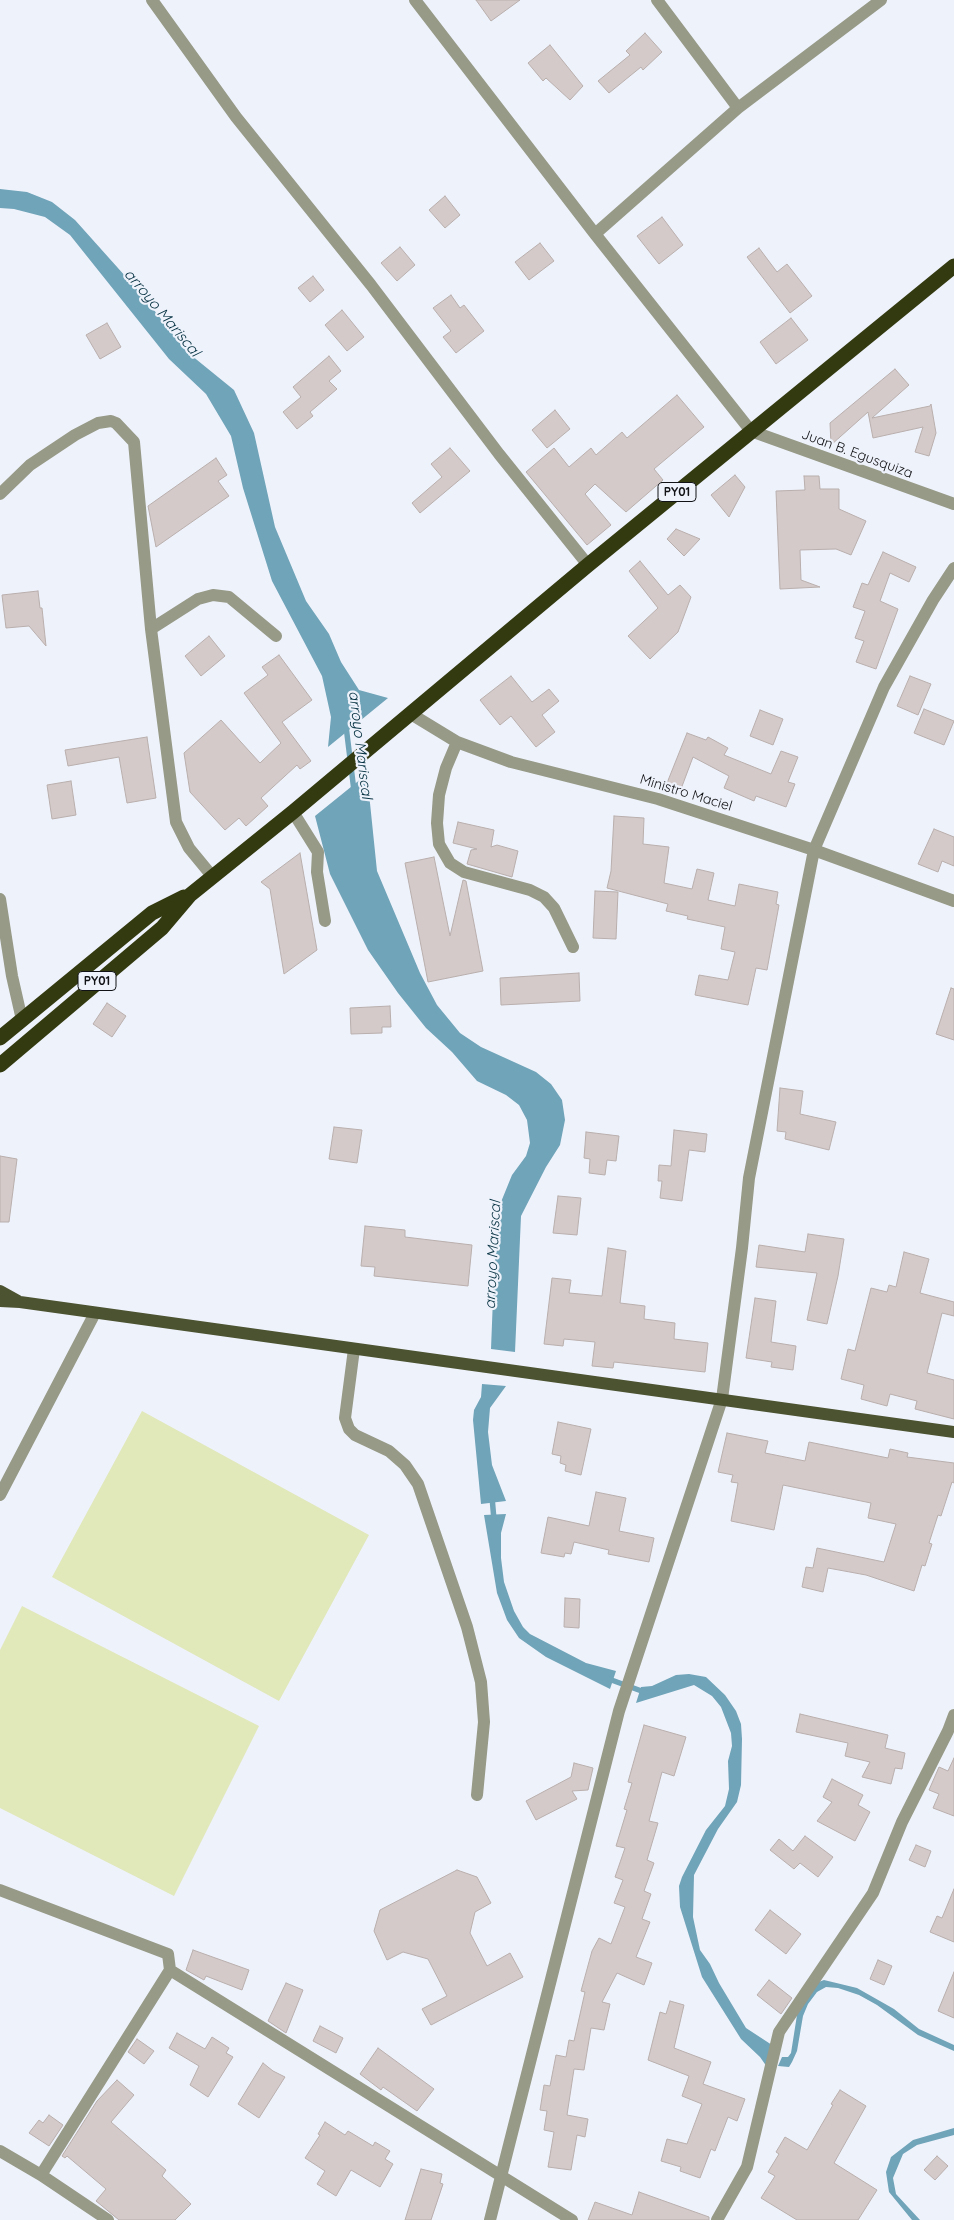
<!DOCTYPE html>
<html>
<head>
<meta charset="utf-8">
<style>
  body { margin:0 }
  canvas { display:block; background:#eef2fb }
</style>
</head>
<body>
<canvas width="954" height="2220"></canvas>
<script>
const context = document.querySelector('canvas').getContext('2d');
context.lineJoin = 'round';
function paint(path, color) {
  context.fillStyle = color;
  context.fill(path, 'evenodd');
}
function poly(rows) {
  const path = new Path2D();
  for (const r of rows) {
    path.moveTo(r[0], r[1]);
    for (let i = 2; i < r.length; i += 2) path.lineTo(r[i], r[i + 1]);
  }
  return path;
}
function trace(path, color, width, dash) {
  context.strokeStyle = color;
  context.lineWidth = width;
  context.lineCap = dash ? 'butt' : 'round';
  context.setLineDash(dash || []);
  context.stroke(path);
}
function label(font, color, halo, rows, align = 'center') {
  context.font = font + ' Quicksand,sans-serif';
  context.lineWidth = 4.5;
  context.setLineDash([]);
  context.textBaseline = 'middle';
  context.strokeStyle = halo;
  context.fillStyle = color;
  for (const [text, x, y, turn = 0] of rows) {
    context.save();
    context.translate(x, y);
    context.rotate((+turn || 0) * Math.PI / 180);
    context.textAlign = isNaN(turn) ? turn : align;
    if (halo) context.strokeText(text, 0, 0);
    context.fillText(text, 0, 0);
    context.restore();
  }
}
const green = poly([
  [142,1411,369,1535,279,1701,52,1577],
  [22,1606,259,1726,174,1896,0,1808,0,1650]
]);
const water = poly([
  [0,189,27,192,52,202,75,220,143,296,186,351,234,390,254,433,275,527,306,601,329,634,341,662,359,690,388,698,328,747,331,717,322,676,272,581,243,488,231,436,206,394,169,359,70,235,45,217,14,209,0,208],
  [367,774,377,871,420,973,437,1005,460,1033,481,1047,536,1072,551,1084,562,1100,565,1120,560,1145,546,1167,521,1216,515,1352,491,1349,494,1272,501,1202,512,1175,526,1156,530,1143,527,1120,519,1105,506,1095,477,1081,452,1052,426,1028,398,993,368,950,330,874,315,816],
  [482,1384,506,1386,490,1408,488,1432,492,1465,506,1501,481,1504,473,1420,474,1410,481,1397],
  [506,1514,501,1533,501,1558,504,1582,514,1611,523,1627,530,1634,586,1663,616,1671,610,1689,546,1657,519,1638,507,1620,497,1593,484,1515],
  [689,1674,706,1677,725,1695,736,1711,741,1724,742,1739,741,1785,737,1802,718,1829,694,1875,693,1917,700,1950,710,1964,719,1983,746,2028,772,2045,767,2067,760,2057,741,2039,702,1977,680,1907,679,1886,682,1877,706,1830,725,1806,729,1789,728,1761,732,1746,731,1733,721,1707,712,1696,694,1685,636,1703,641,1687,652,1686,676,1675],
  [824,1980,857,1988,894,2009,919,2029,954,2045,954,2051,918,2035,877,2005,859,1995,838,1988,826,1987,817,1992,808,2004,803,2016,797,2051,792,2062,789,2067,778,2066,782,2057,788,2057,791,2053,797,2015,813,1984],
  [954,2128,954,2135,917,2145,903,2154,893,2178,896,2194,920,2220,912,2220,889,2192,886,2172,891,2157,913,2140]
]);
const stream = poly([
  [346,726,354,791],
  [492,1497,494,1520],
  [606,1678,647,1693]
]);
const building = poly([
  [476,0,520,0,491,21,476,0],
  [645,33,662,52,643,70,641,67,609,93,598,81,630,55,626,51,645,33],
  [550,45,583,86,570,100,546,78,543,81,528,63,550,45],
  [445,196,460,215,445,228,429,210,445,196],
  [662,217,683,245,659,264,637,236,662,217],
  [540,243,554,261,529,280,515,262,540,243],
  [400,247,415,265,397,281,381,263,400,247],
  [759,248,777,272,787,264,812,296,790,313,747,257,759,248],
  [313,276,324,290,310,302,298,288,313,276],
  [451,295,460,308,464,305,484,331,456,353,443,337,451,331,433,308,451,295],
  [342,310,364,337,347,351,325,325,342,310],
  [791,318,808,340,776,364,760,342,791,318],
  [107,323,121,347,100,359,86,335,107,323],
  [329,356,341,371,329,381,337,389,310,412,313,416,297,429,283,412,301,397,293,387,329,356],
  [895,369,909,385,872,418,930,406,931,404,936,433,929,456,915,452,923,427,873,438,868,412,831,445,830,423,895,369],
  [677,395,704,427,654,469,663,480,626,512,595,484,585,494,611,525,587,545,526,472,554,448,569,467,591,448,596,455,622,432,627,438,677,395],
  [555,410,570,429,547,448,532,430,555,410],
  [450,448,470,471,420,513,412,503,442,477,431,464,450,448],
  [216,458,227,475,218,481,229,496,156,547,148,506,216,458],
  [735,475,745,487,729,517,711,495,735,475],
  [804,476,819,476,820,489,839,489,839,509,866,521,851,555,836,549,800,550,801,580,820,587,780,589,776,491,805,490,804,476],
  [676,529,700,539,684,556,667,539,676,529],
  [883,552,916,567,909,582,890,573,880,601,898,609,876,669,856,662,864,641,855,638,865,611,853,607,862,583,868,585,883,552],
  [640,561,668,595,680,585,691,597,678,632,650,659,628,636,658,608,629,571,640,561],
  [38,591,40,608,42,608,46,646,29,626,6,628,2,595,38,591],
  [209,636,225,656,201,676,185,656,209,636],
  [279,655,312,700,282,722,311,761,300,769,297,765,261,798,268,806,246,826,239,818,225,830,190,792,184,753,221,720,260,763,281,743,244,693,268,675,262,667,279,655],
  [511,676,532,702,549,689,559,701,542,715,555,732,536,747,511,716,500,725,480,700,511,676],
  [910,676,931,684,918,715,897,706,910,676],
  [924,709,954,721,944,745,914,733,924,709],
  [760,710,783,719,773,745,750,736,760,710],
  [687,733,706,740,708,737,728,748,724,755,771,774,781,751,798,757,788,782,795,784,786,807,756,796,754,801,724,788,729,776,693,757,681,789,667,783,687,733],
  [147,737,156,798,127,803,119,757,68,766,65,750,147,737],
  [71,781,76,815,52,819,47,785,71,781],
  [614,816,644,818,643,844,669,847,664,883,692,889,697,869,714,873,708,900,735,906,739,884,778,892,776,904,779,905,767,970,756,968,748,1005,695,995,699,975,728,980,735,952,721,949,725,927,687,919,688,916,666,911,668,904,607,888,611,871,614,816],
  [458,822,494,830,491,847,497,845,518,851,512,877,467,864,471,850,477,849,453,843,458,822],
  [934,829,954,837,954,866,942,861,938,872,918,864,934,829],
  [300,853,317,950,284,974,270,889,261,882,300,853],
  [434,857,450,936,463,880,466,881,483,971,428,982,405,863,434,857],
  [595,891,618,892,616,939,593,938,595,891],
  [579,973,580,1001,501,1005,500,978,579,973],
  [951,988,954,989,954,1040,936,1034,951,988],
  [107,1003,126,1016,112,1037,93,1024,107,1003],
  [390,1006,391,1027,382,1027,382,1033,351,1034,350,1008,390,1006],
  [780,1088,803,1091,800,1114,836,1122,829,1150,785,1139,786,1132,777,1131,780,1088],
  [334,1127,362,1130,357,1163,329,1159,334,1127],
  [674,1130,707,1134,705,1152,689,1150,682,1201,660,1198,662,1181,658,1181,659,1165,671,1166,674,1130],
  [586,1132,619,1136,616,1161,607,1160,605,1175,589,1173,590,1159,584,1158,586,1132],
  [0,1156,17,1159,9,1222,0,1222,0,1156],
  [558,1196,581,1198,577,1235,553,1233,558,1196],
  [365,1226,405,1230,405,1237,472,1245,468,1286,374,1276,375,1267,361,1266,365,1226],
  [808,1234,844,1239,838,1276,827,1324,807,1320,817,1273,756,1267,759,1245,805,1252,808,1234],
  [608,1248,626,1251,620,1303,645,1306,644,1319,675,1323,674,1339,708,1343,705,1372,614,1362,613,1368,592,1366,595,1342,564,1339,563,1346,544,1344,552,1278,571,1280,569,1293,602,1296,608,1248],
  [904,1252,929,1259,920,1293,954,1302,954,1316,942,1313,927,1373,954,1380,954,1419,915,1409,917,1401,890,1394,887,1406,861,1399,864,1385,841,1379,848,1349,855,1351,871,1288,887,1292,889,1285,896,1287,904,1252],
  [755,1298,776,1301,771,1342,796,1346,793,1370,771,1367,772,1362,746,1358,755,1298],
  [558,1422,591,1429,581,1475,565,1471,566,1465,560,1463,561,1456,552,1454,558,1422],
  [727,1433,768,1441,765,1453,805,1461,809,1442,888,1458,890,1449,908,1453,907,1457,954,1463,954,1483,952,1482,941,1516,938,1515,929,1543,932,1544,925,1566,922,1565,914,1591,866,1575,828,1568,823,1592,802,1587,806,1567,813,1568,817,1548,884,1562,896,1524,868,1518,871,1503,783,1485,774,1530,731,1521,738,1483,731,1482,733,1475,718,1472,727,1433],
  [596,1492,626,1498,619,1531,654,1538,649,1562,608,1554,609,1550,574,1542,571,1554,565,1553,564,1557,541,1553,548,1517,589,1526,596,1492],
  [565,1598,580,1599,579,1628,564,1627,565,1598],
  [800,1714,888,1735,885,1748,905,1753,902,1769,895,1768,891,1784,862,1777,870,1762,845,1756,848,1743,796,1732,800,1714],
  [644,1725,686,1737,674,1776,662,1772,649,1821,658,1823,647,1860,654,1863,644,1891,651,1894,642,1919,650,1922,636,1957,652,1963,644,1985,617,1973,602,2002,610,2004,604,2030,591,2028,584,2070,574,2069,567,2115,588,2119,585,2137,577,2135,571,2170,548,2167,554,2132,544,2130,547,2111,540,2110,544,2085,550,2086,556,2055,566,2057,569,2040,574,2041,585,1992,581,1991,592,1951,599,1938,611,1944,625,1907,614,1903,623,1880,615,1877,625,1848,616,1846,627,1810,624,1809,632,1783,628,1782,644,1725],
  [954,1758,954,1816,933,1808,939,1794,929,1790,939,1767,948,1771,954,1758],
  [574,1763,593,1768,588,1790,572,1791,577,1799,536,1820,526,1801,571,1777,574,1763],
  [832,1779,863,1795,858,1805,870,1812,855,1841,817,1821,832,1802,823,1797,832,1779],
  [805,1836,833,1857,818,1877,800,1863,794,1869,770,1850,779,1839,793,1851,805,1836],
  [916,1845,931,1851,925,1867,909,1860,916,1845],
  [457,1870,477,1877,491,1903,475,1912,470,1933,487,1966,510,1953,523,1977,431,2025,422,2009,447,1996,428,1959,403,1952,387,1960,374,1931,380,1910,457,1870],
  [954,1889,954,1942,930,1932,937,1916,942,1918,954,1889],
  [770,1910,801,1934,786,1954,755,1930,770,1910],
  [193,1950,249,1970,242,1990,206,1976,204,1980,186,1970,193,1950],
  [878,1960,892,1966,884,1985,870,1979,878,1960],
  [954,1972,954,2018,938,2011,954,1972],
  [769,1980,792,1998,781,2014,757,1995,769,1980],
  [286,1983,303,1990,286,2033,268,2021,286,1983],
  [670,2001,684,2005,674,2048,711,2062,703,2084,745,2099,737,2121,728,2117,715,2151,711,2149,700,2178,680,2171,681,2167,661,2161,667,2139,687,2144,702,2104,682,2096,689,2076,648,2060,660,2012,666,2014,670,2001],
  [320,2026,343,2038,336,2053,313,2041,320,2026],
  [177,2033,205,2049,212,2037,229,2048,226,2053,233,2057,208,2097,190,2085,199,2066,169,2048,177,2033],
  [137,2039,154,2051,144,2064,128,2052,137,2039],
  [378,2048,434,2089,417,2111,383,2087,381,2090,360,2074,378,2048],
  [263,2063,273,2071,285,2077,259,2118,238,2104,263,2063],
  [117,2080,134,2095,111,2122,166,2170,162,2176,191,2204,175,2220,119,2220,96,2201,106,2189,67,2156,65,2158,62,2156,97,2101,117,2080],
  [840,2090,866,2106,834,2163,877,2190,858,2220,797,2220,761,2198,775,2176,768,2172,779,2154,776,2152,785,2137,807,2150,833,2105,831,2104,840,2090],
  [49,2115,63,2125,49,2146,29,2133,39,2120,43,2123,49,2115],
  [325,2122,345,2135,348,2131,373,2146,375,2142,390,2151,385,2159,393,2164,380,2187,351,2170,336,2196,317,2184,325,2171,305,2158,320,2135,318,2134,325,2122],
  [937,2156,948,2166,935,2180,924,2170,937,2156],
  [421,2169,442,2174,440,2183,443,2184,431,2220,405,2220,421,2169],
  [639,2192,709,2217,709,2220,588,2220,595,2202,632,2215,639,2192]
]);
const minor = poly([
  [152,0,236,117,371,285,499,454,588,565],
  [415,0,595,234,751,431,954,504],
  [657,0,738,108],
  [595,234,738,108,881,0],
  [0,494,30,465,75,435,98,423,111,421,116,423,134,442,151,629,176,822,189,848,212,876],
  [151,629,198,599,213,595,229,597,276,636],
  [411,714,457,742,511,762,658,799,814,850,954,901],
  [457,742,446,768,439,795,437,823,439,844,450,863,464,872,530,890,544,897,554,908,573,947],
  [293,812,318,852,317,872,325,921],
  [0,899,12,976,22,1020],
  [354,1349,345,1418,349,1429,355,1435,389,1451,405,1465,418,1484,467,1627,481,1682,484,1722,477,1795],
  [0,1495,95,1313],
  [0,1890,168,1954,170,1970,41,2175],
  [170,1970,572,2220],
  [0,2151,41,2175,108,2220],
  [490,2220,619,1711,722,1399,742,1248,749,1178,814,850,884,687,933,600,954,568],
  [717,2220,747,2167,779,2032,873,1893,902,1822,948,1731,954,1715]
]);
const major = poly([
  [0,1291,18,1301],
  [0,1301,20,1302,954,1432]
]);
const highway = poly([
  [0,1038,152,913,184,897],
  [0,1065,162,928,190,895,293,812,588,565,954,266]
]);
const shields = [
  [677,492,38],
  [97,981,38]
];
const shieldNames = [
  ["PY01",677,492],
  ["PY01",97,981]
];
const streetNames = [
  ["Juan B. Egusquiza",857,454,20],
  ["Ministro Maciel",686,793,17]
];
const waterNames = [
  ["arroyo Mariscal",162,313,50],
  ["arroyo Mariscal",360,745,83],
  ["arroyo Mariscal",493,1255,-87]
];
paint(green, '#e1e8ba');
paint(water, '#70a4b9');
trace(stream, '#70a4b9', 5.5);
paint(building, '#d4cac9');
trace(building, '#b9afad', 1);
trace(minor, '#969a87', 12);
trace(major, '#4c5331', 12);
trace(highway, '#333a10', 15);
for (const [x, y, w] of shields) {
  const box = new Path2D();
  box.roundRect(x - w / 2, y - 9.5, w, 19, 4);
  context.fillStyle = '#eef2fb';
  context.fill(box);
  trace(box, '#111215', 1);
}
label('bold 12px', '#111215', null, shieldNames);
label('14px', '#111215', '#eef2fb', streetNames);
label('italic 15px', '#002e3e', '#eef2fb', waterNames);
</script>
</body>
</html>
